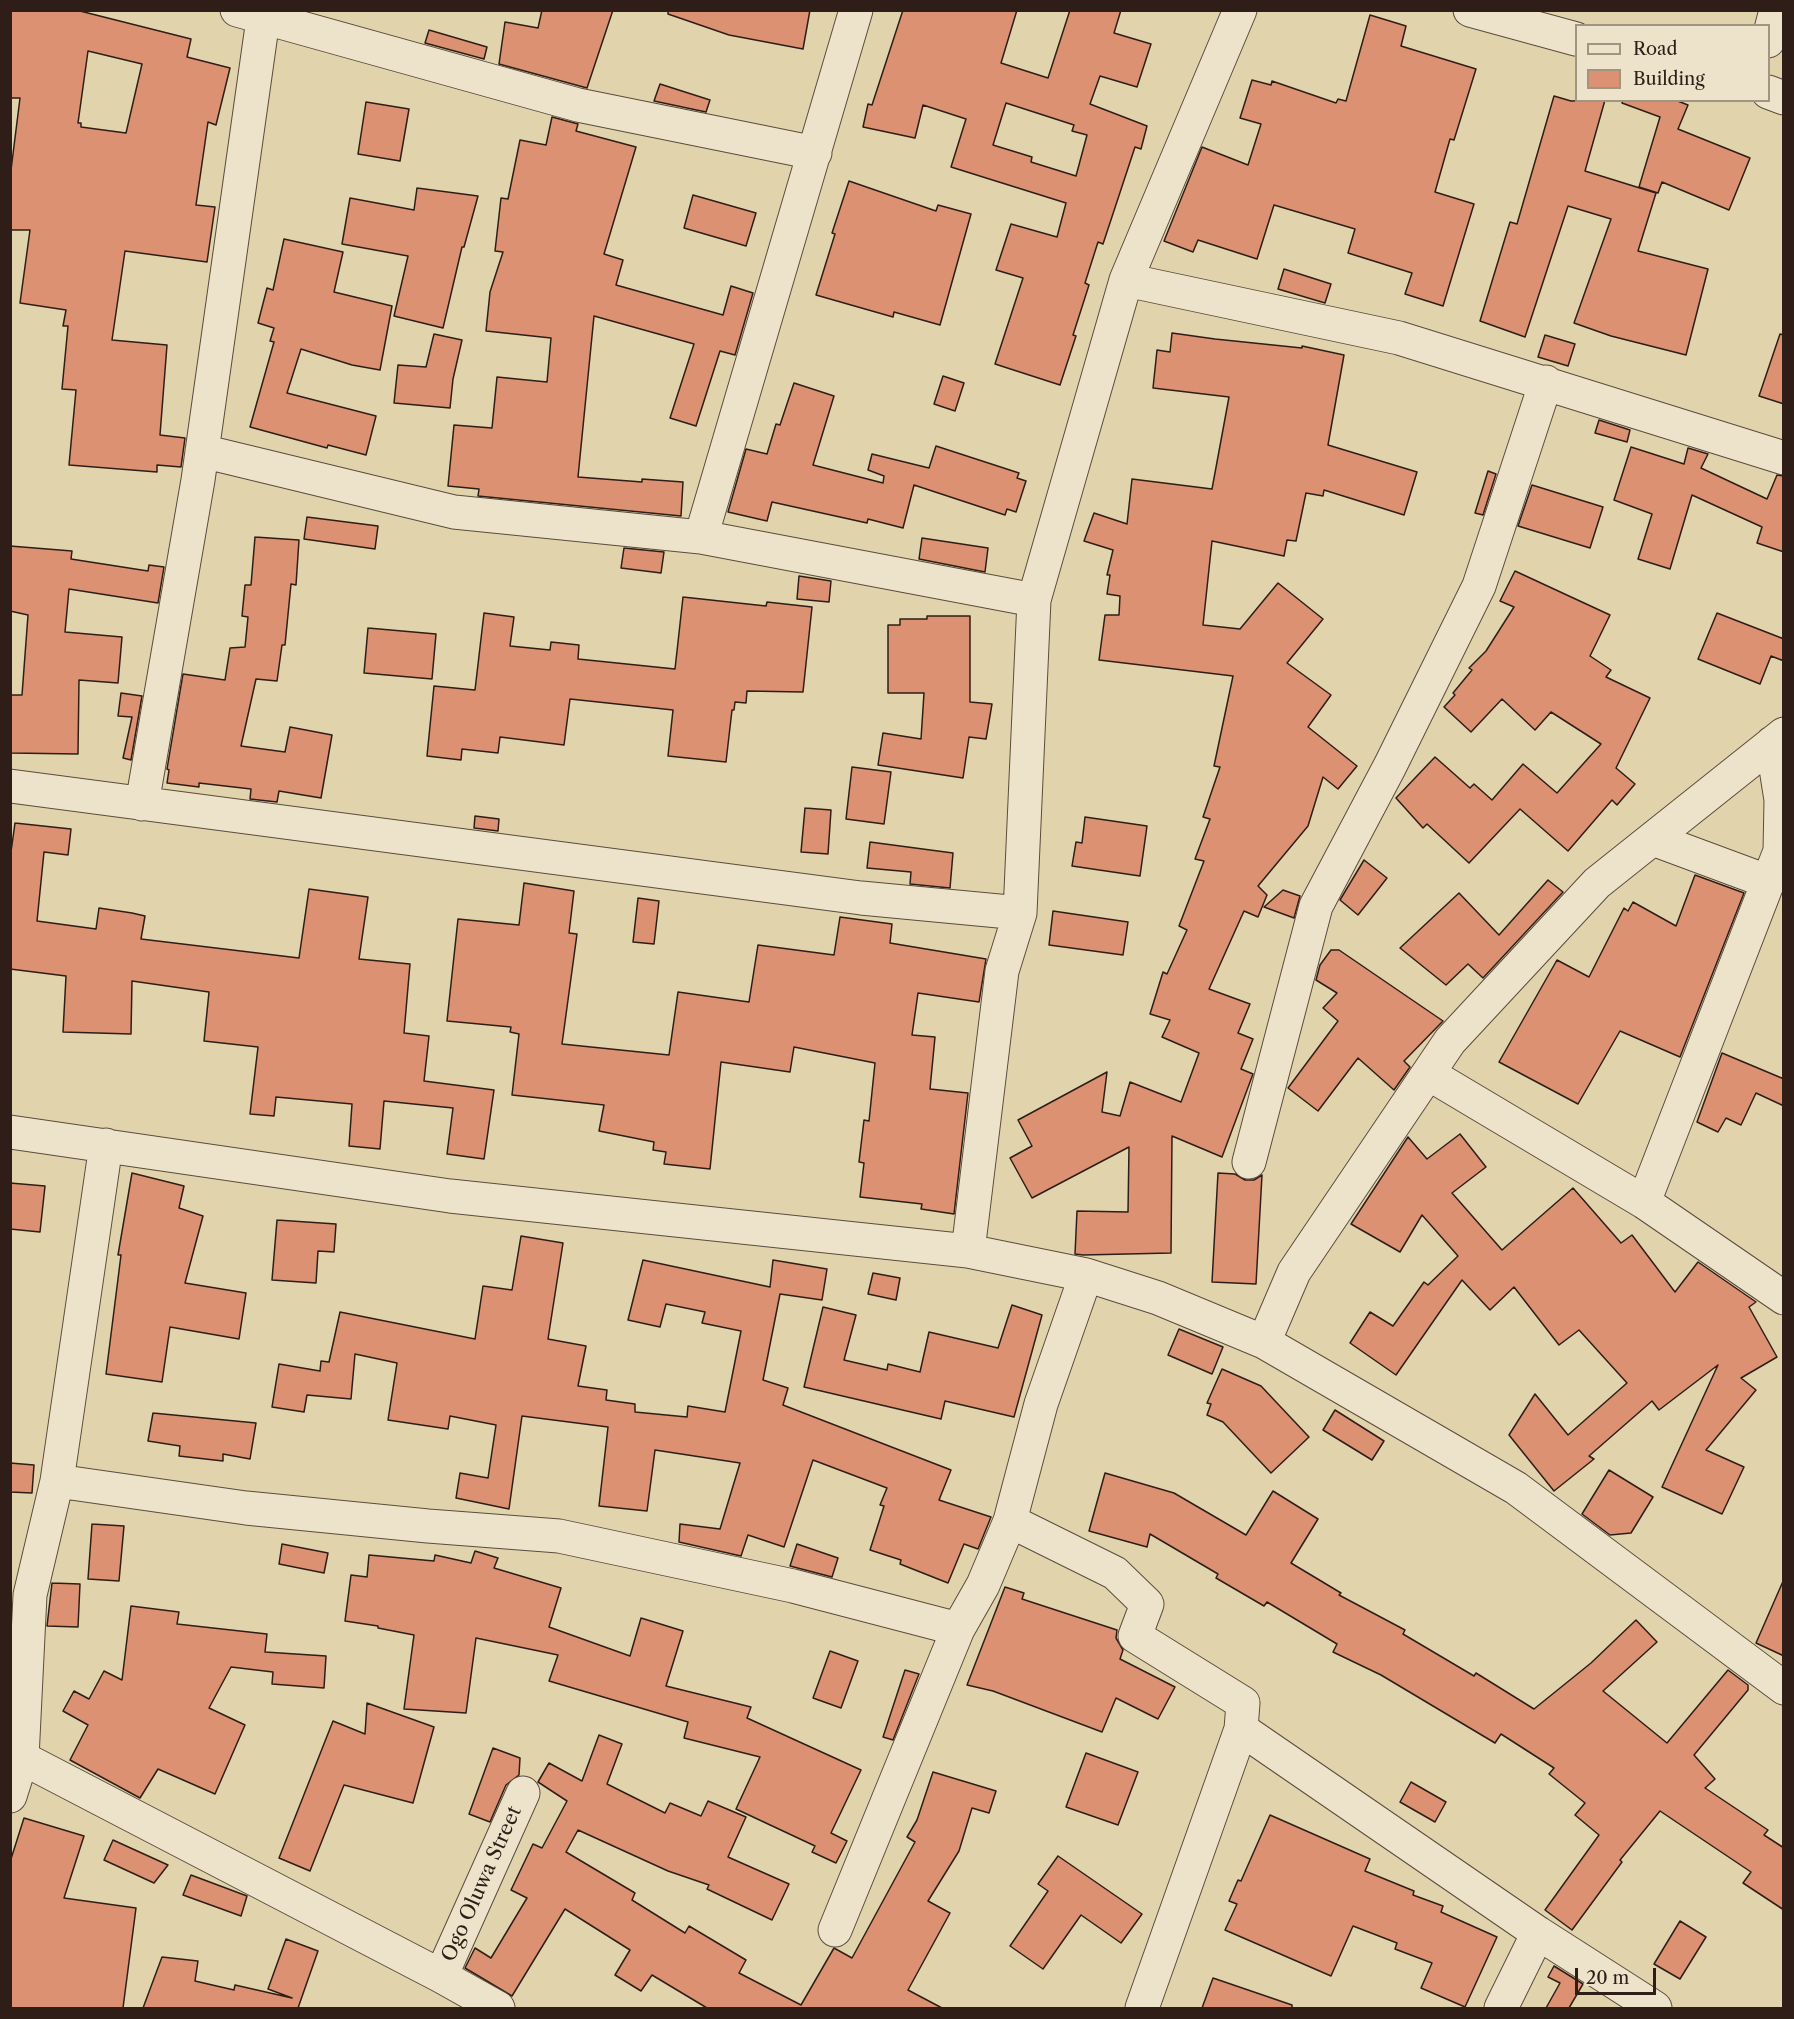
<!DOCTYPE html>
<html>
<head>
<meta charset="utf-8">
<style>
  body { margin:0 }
  #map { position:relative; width:1794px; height:2019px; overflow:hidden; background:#e1d4ad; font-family:"Libre Caslon Text",serif }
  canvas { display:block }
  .frame { position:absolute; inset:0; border:12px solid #2e1e17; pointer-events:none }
  .legend { position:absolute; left:1575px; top:24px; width:195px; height:78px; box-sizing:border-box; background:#ece3ca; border:2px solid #a09482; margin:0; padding:8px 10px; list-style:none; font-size:18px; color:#2e1e17 }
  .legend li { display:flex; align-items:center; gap:12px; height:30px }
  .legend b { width:30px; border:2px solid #a09482 }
  .scale { position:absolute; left:1575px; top:1968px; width:81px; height:27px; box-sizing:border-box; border:3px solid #2e1e17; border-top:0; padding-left:8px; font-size:18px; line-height:21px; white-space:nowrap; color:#2e1e17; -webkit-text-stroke:4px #ece3ca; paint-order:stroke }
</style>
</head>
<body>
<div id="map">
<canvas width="1794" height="2019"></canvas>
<div class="frame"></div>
<ul class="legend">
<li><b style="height:8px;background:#ece3ca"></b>Road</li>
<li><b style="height:16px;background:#db9172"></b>Building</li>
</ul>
<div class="scale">20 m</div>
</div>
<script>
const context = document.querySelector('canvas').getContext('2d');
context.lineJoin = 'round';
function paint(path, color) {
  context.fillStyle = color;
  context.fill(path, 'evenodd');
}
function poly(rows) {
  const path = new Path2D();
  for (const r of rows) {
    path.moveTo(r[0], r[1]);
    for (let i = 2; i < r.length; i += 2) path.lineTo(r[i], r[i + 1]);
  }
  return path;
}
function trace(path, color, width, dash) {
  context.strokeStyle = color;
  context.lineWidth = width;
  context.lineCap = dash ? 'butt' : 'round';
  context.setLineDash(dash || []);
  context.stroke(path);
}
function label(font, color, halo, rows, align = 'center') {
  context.font = font + ' "Libre Caslon Text",serif';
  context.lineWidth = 6;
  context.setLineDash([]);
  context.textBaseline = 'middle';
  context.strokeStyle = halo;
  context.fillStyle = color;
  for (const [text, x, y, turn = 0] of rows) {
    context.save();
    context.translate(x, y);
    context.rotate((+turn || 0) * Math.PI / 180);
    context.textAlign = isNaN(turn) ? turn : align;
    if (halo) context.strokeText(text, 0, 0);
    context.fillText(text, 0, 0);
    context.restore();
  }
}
const building = poly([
  [10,10,76,10,191,39,187,57,230,68,216,125,208,122,196,205,215,207,207,262,125,251,112,340,167,345,160,435,185,438,181,467,157,465,157,472,69,465,76,390,62,389,68,326,63,326,66,310,20,303,30,230,10,230,10,178,20,98,10,98,10,10],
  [88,51,142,64,126,133,81,127,81,123,78,123,88,51],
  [542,10,613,10,587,88,499,64,505,22,538,28,542,10],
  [668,10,810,10,803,49,729,35,668,14,668,10],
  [903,10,1017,10,1001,63,1048,78,1070,10,1121,10,1114,33,1151,44,1137,87,1100,76,1090,104,1147,126,1141,149,1135,147,1103,244,1098,242,1085,283,1089,285,1073,335,1076,336,1060,385,995,364,1023,278,996,270,1011,224,1057,237,1066,203,951,167,966,119,923,105,915,138,863,127,868,104,872,105,903,10],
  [1006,103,1074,125,1072,131,1087,135,1076,176,1031,162,1032,157,993,145,1006,103],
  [1370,15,1406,26,1401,46,1476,69,1454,140,1450,139,1435,192,1474,204,1443,306,1405,294,1412,273,1348,253,1355,229,1274,205,1257,259,1198,240,1193,252,1164,241,1202,147,1248,165,1261,124,1240,118,1252,80,1271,85,1272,81,1336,103,1338,99,1346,101,1370,15],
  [429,30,487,47,484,59,425,43,429,30],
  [660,84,710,100,706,112,654,101,660,84],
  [1554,96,1571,101,1605,100,1585,171,1656,193,1638,251,1708,269,1686,355,1611,336,1574,323,1611,219,1568,206,1525,337,1480,321,1510,222,1517,224,1554,96],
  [1623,100,1675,100,1688,105,1678,129,1750,158,1729,210,1662,182,1658,193,1639,187,1660,117,1622,103,1623,100],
  [366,102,409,109,400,161,358,154,366,102],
  [552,117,578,124,576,131,636,147,604,254,623,260,616,285,723,315,731,286,753,293,735,355,720,351,696,426,670,418,694,344,594,316,578,477,642,482,642,479,683,482,681,516,478,496,479,489,448,486,454,425,492,428,497,377,547,382,551,338,486,331,490,292,503,252,495,251,501,198,508,199,520,140,546,145,552,117],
  [849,181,936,211,938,205,971,214,940,325,894,312,893,317,816,295,835,234,832,233,849,181],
  [417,188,478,196,464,247,462,247,443,328,394,316,408,256,342,244,350,198,414,210,417,188],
  [693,195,756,213,746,246,684,228,693,195],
  [284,239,343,252,334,292,392,306,380,370,352,365,301,349,287,393,376,416,366,455,328,445,327,448,250,427,274,342,270,341,274,328,258,323,267,288,273,290,284,239],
  [1284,269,1331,284,1325,303,1278,289,1284,269],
  [1172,333,1215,339,1302,348,1302,346,1344,355,1328,445,1417,472,1404,515,1324,490,1323,496,1306,493,1296,541,1287,540,1284,556,1212,541,1203,625,1240,629,1278,583,1323,619,1287,663,1331,695,1308,727,1357,766,1338,789,1323,777,1308,826,1258,886,1267,895,1258,917,1244,911,1209,989,1250,1004,1238,1033,1253,1039,1241,1069,1253,1074,1222,1157,1172,1136,1171,1253,1083,1255,1075,1254,1077,1211,1128,1212,1129,1147,1032,1198,1010,1158,1032,1146,1018,1120,1107,1072,1102,1112,1120,1116,1130,1082,1181,1102,1199,1053,1162,1037,1170,1020,1150,1014,1163,972,1167,974,1187,930,1179,926,1204,861,1195,859,1210,819,1203,817,1220,767,1214,766,1233,676,1099,660,1105,615,1119,615,1120,596,1107,594,1110,575,1107,575,1113,550,1084,541,1094,513,1127,524,1132,479,1212,489,1229,397,1153,388,1157,350,1170,352,1172,333],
  [434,334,462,340,453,379,450,408,394,403,398,365,426,367,434,334],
  [1780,334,1784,335,1784,404,1759,396,1780,334],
  [1545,335,1575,344,1568,366,1538,357,1545,335],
  [943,376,964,383,955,411,934,404,943,376],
  [794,383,834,396,813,465,883,483,884,476,868,470,872,454,929,468,936,446,1019,473,1017,478,1026,481,1016,512,1007,509,1005,515,914,485,903,528,868,519,867,523,772,502,767,521,728,512,746,449,767,454,776,424,780,425,794,383],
  [1599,420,1630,430,1627,442,1595,433,1599,420],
  [1631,447,1684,464,1688,448,1708,454,1701,468,1767,499,1777,475,1784,476,1784,552,1757,543,1762,527,1692,495,1670,569,1638,559,1652,514,1614,500,1631,447],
  [1488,471,1496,474,1483,515,1475,513,1488,471],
  [1532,485,1603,507,1590,548,1518,526,1532,485],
  [307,517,378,526,375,549,304,539,307,517],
  [255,537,299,540,296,585,291,584,285,645,282,645,277,681,256,679,241,746,285,752,290,727,332,735,321,798,279,791,277,802,250,799,251,789,199,783,199,787,167,783,169,770,167,769,183,674,225,680,230,648,245,647,248,617,242,616,245,585,251,585,255,537],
  [922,538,988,548,985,572,919,559,922,538],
  [10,546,72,551,71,559,148,571,149,565,164,567,158,603,69,589,65,632,122,637,118,683,79,680,78,754,10,753,10,695,22,695,28,615,10,611,10,546],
  [624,548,664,552,661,573,621,568,624,548],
  [1515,571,1610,615,1590,656,1611,670,1606,677,1650,698,1616,768,1635,784,1617,805,1612,800,1568,851,1520,809,1469,863,1427,824,1423,828,1396,798,1435,757,1470,788,1474,784,1492,800,1523,764,1557,793,1601,744,1551,712,1535,730,1502,699,1471,732,1444,707,1455,695,1453,693,1472,670,1469,668,1486,651,1514,607,1500,601,1515,571],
  [799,576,831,581,829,602,797,599,799,576],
  [683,597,766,606,767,602,812,607,803,692,747,691,746,703,735,702,734,710,732,710,726,762,668,756,673,710,570,699,564,745,500,737,498,753,462,749,461,760,427,756,434,686,475,690,484,613,514,617,510,646,550,650,551,642,579,645,578,659,675,669,683,597],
  [1717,613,1784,639,1784,661,1771,656,1760,684,1698,659,1717,613],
  [927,616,970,616,970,702,992,704,986,739,969,737,963,778,878,765,883,733,921,739,924,693,888,693,888,625,900,625,900,619,927,619,927,616],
  [368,628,436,634,432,679,364,673,368,628],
  [121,693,142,696,131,760,123,758,132,717,118,716,121,693],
  [852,767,891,772,884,824,846,819,852,767],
  [805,808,831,810,828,854,801,852,805,808],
  [475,816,499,819,498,831,474,828,475,816],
  [1085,817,1147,826,1140,876,1072,866,1076,842,1082,843,1085,817],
  [15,823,71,829,68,855,44,852,37,921,96,929,99,908,132,913,145,916,141,939,299,958,309,889,368,897,359,959,410,964,404,1033,429,1036,424,1081,494,1090,484,1159,447,1154,453,1108,384,1101,380,1149,349,1146,352,1104,276,1097,274,1116,250,1114,258,1047,204,1041,209,992,132,981,131,1034,63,1032,66,976,10,969,10,859,15,823],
  [870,842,953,853,950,888,910,884,911,872,867,868,870,842],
  [1364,860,1387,878,1358,915,1340,900,1364,860],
  [1695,875,1744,893,1680,1057,1620,1031,1578,1104,1499,1062,1557,960,1589,977,1624,908,1628,911,1633,902,1676,926,1695,875],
  [1548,880,1563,892,1483,978,1468,964,1446,985,1400,948,1459,893,1499,935,1548,880],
  [524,883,574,891,569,933,577,934,562,1044,669,1055,678,992,749,1002,758,945,834,955,840,917,892,924,890,943,986,959,979,1002,918,993,912,1035,935,1037,930,1089,968,1093,954,1214,921,1209,922,1204,860,1197,864,1163,859,1162,864,1120,869,1121,875,1063,794,1047,790,1072,721,1062,710,1169,664,1164,666,1152,653,1150,654,1142,599,1131,604,1105,512,1095,519,1034,510,1032,511,1027,447,1021,458,919,519,925,524,883],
  [1283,890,1300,896,1294,918,1264,907,1283,890],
  [638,898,659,901,654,944,633,942,638,898],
  [1053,911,1128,922,1123,955,1049,945,1053,911],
  [1331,950,1339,950,1443,1021,1404,1061,1410,1067,1394,1090,1358,1058,1318,1111,1288,1088,1338,1021,1323,1008,1337,993,1316,980,1320,965,1331,950],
  [1722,1053,1784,1079,1784,1106,1756,1093,1741,1125,1726,1118,1718,1132,1697,1122,1722,1053],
  [1460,1134,1486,1167,1452,1193,1502,1250,1573,1188,1621,1243,1632,1235,1675,1292,1698,1262,1756,1302,1749,1307,1777,1357,1741,1378,1756,1390,1706,1450,1744,1467,1722,1514,1662,1487,1718,1365,1659,1410,1652,1401,1589,1456,1594,1459,1554,1491,1509,1435,1535,1394,1568,1435,1627,1383,1579,1330,1559,1345,1514,1287,1490,1310,1462,1280,1396,1375,1350,1343,1370,1312,1393,1326,1424,1282,1428,1285,1458,1256,1422,1215,1400,1252,1351,1224,1408,1137,1427,1159,1460,1134],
  [132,1173,184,1186,179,1208,203,1216,185,1283,246,1293,239,1339,170,1327,162,1382,106,1374,121,1255,118,1255,132,1173],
  [1218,1173,1235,1174,1245,1180,1254,1180,1262,1175,1256,1284,1212,1282,1218,1173],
  [10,1183,45,1186,40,1232,10,1229,10,1183],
  [277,1220,336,1224,334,1252,318,1251,316,1283,272,1280,277,1220],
  [521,1236,563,1243,548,1339,586,1346,578,1386,607,1390,606,1400,635,1404,635,1412,687,1417,688,1406,725,1412,741,1331,702,1323,705,1312,666,1304,660,1327,628,1320,643,1260,770,1287,773,1260,827,1269,822,1300,780,1294,763,1380,788,1388,783,1405,951,1470,939,1500,991,1517,978,1549,964,1544,948,1583,900,1564,901,1560,870,1550,884,1506,880,1505,887,1488,813,1460,784,1547,748,1535,741,1556,679,1542,680,1524,720,1529,740,1463,655,1450,647,1511,599,1506,608,1427,522,1416,509,1509,456,1498,460,1473,488,1478,496,1425,450,1416,448,1429,388,1420,397,1363,355,1354,351,1399,307,1395,304,1412,272,1407,279,1364,320,1371,321,1361,329,1362,340,1312,475,1339,483,1286,512,1290,521,1236],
  [873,1273,900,1278,896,1300,868,1294,873,1273],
  [1012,1305,1042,1315,1014,1417,945,1401,941,1419,804,1387,823,1307,856,1315,844,1360,887,1370,888,1364,920,1372,929,1332,998,1348,1012,1305],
  [1179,1329,1223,1347,1212,1374,1168,1355,1179,1329],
  [1222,1369,1261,1386,1309,1437,1271,1473,1223,1422,1207,1415,1211,1404,1207,1403,1222,1369],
  [1335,1410,1384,1441,1372,1460,1323,1430,1335,1410],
  [153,1413,256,1423,250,1459,223,1454,223,1461,179,1456,180,1446,148,1441,153,1413],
  [10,1463,34,1465,32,1493,10,1492,10,1463],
  [1609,1470,1653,1497,1631,1533,1610,1535,1582,1514,1609,1470],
  [1105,1473,1174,1493,1246,1535,1273,1491,1318,1519,1291,1563,1341,1593,1339,1595,1405,1630,1403,1634,1474,1676,1476,1673,1534,1709,1591,1663,1636,1620,1657,1642,1603,1691,1667,1743,1728,1670,1748,1685,1748,1690,1694,1755,1715,1779,1705,1788,1768,1830,1764,1835,1784,1848,1784,1910,1743,1883,1751,1872,1660,1811,1620,1860,1622,1862,1572,1930,1545,1910,1599,1835,1575,1815,1585,1803,1549,1774,1554,1768,1501,1734,1495,1743,1381,1675,1333,1652,1337,1644,1267,1602,1264,1606,1216,1578,1218,1574,1150,1534,1147,1547,1089,1531,1105,1473],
  [92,1524,124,1526,119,1581,88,1579,92,1524],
  [282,1544,328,1553,324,1573,279,1564,282,1544],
  [797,1544,838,1558,832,1577,790,1566,797,1544],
  [475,1551,498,1558,494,1568,561,1588,549,1627,630,1656,641,1618,683,1631,666,1686,751,1707,747,1718,861,1770,831,1833,847,1841,836,1863,812,1852,815,1846,736,1809,760,1757,684,1738,688,1722,549,1681,558,1655,476,1638,466,1713,404,1709,414,1635,378,1628,378,1626,345,1621,351,1575,367,1577,369,1555,434,1561,435,1555,471,1563,475,1551],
  [1784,1579,1784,1656,1756,1643,1784,1579],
  [52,1583,80,1584,78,1627,47,1626,52,1583],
  [1005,1587,1024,1593,1022,1599,1117,1630,1116,1638,1123,1650,1120,1659,1175,1687,1158,1719,1116,1698,1102,1732,993,1691,967,1685,1005,1587],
  [131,1606,179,1612,177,1624,267,1634,265,1652,326,1656,324,1688,272,1684,273,1672,231,1667,209,1708,245,1725,215,1794,158,1769,140,1798,70,1760,88,1725,63,1711,74,1691,89,1699,104,1671,122,1680,131,1606],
  [830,1651,858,1661,841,1708,813,1698,830,1651],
  [905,1670,919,1674,893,1740,883,1737,905,1670],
  [367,1703,434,1727,413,1803,344,1785,310,1871,279,1858,333,1721,365,1734,367,1703],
  [599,1735,622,1744,607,1784,665,1813,670,1803,701,1816,708,1801,746,1817,728,1857,789,1884,772,1920,707,1889,709,1885,668,1871,578,1830,566,1852,635,1893,632,1900,685,1933,689,1926,746,1960,739,1973,801,2005,834,1948,852,1958,915,1842,907,1837,917,1820,933,1772,996,1791,989,1813,972,1808,959,1851,928,1901,950,1913,908,1990,942,2008,707,2008,652,1975,641,1991,615,1975,630,1950,565,1909,512,1996,465,1968,475,1948,491,1958,527,1898,511,1890,533,1844,542,1848,567,1801,538,1782,549,1763,582,1781,599,1735],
  [493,1748,520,1758,519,1775,506,1785,490,1822,469,1814,493,1748],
  [1086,1753,1138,1772,1118,1825,1066,1807,1086,1753],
  [1411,1782,1446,1802,1435,1822,1400,1802,1411,1782],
  [1270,1815,1370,1859,1365,1871,1414,1891,1413,1895,1443,1906,1441,1912,1497,1937,1465,2007,1421,1988,1432,1963,1395,1949,1397,1943,1353,1926,1331,1976,1225,1930,1237,1904,1229,1901,1238,1880,1241,1881,1270,1815],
  [24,1818,84,1836,64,1898,136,1908,123,2008,10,2008,10,1862,24,1818],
  [113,1840,168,1865,154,1883,104,1860,113,1840],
  [1058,1856,1142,1914,1121,1943,1081,1915,1043,1969,1010,1946,1048,1891,1038,1884,1058,1856],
  [191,1875,247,1896,241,1916,183,1895,191,1875],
  [1680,1921,1706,1937,1680,1979,1654,1964,1680,1921],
  [286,1939,318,1951,298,2008,143,2008,162,1957,198,1961,195,1981,234,1990,235,1985,292,1998,268,1989,286,1939],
  [1554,1966,1583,1984,1569,2008,1546,2008,1560,1983,1548,1977,1554,1966],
  [1213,1978,1292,2005,1292,2008,1202,2008,1213,1978]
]);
const minor = poly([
  [237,10,578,105,815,153],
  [1470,10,1576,39],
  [1768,41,1776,10],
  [1768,92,1784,98],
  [1126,280,1399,338,1784,458],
  [202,451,454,512,701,537,1034,600],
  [701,537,856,10],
  [10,786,861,898,1020,913],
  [142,804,198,480,263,19],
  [1653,839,1769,882],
  [1429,1074,1644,1202,1784,1298],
  [10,1132,450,1196,968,1251,1086,1275,1158,1298,1264,1342,1516,1488,1784,1688],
  [1249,1162,1316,906,1390,766,1479,586,1546,382],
  [1644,1202,1780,851,1781,800,1772,743],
  [968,1251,1002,971,1020,913,1034,600,1126,280,1240,10],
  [1264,1342,1294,1272,1450,1041,1597,883,1784,734],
  [57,1481,246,1508,428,1526,559,1536,793,1586,958,1629],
  [1010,1521,1115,1573,1147,1604,1135,1636,1243,1703,1241,1729,1142,2008],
  [1241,1729,1538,1933],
  [22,1758,441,1976,498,2008],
  [10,1796,22,1758,30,1595,57,1481,106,1145],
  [835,1930,958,1629,983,1585,1010,1521,1041,1404,1086,1275],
  [441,1976,523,1793],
  [1501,2008,1538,1933,1655,2008]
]);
const streetNames = [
  ["Ogo Oluwa Street",482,1884,-66]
];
paint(building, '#db9172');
trace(building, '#2e1e17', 1.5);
trace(minor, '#5b4c3c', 35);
trace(minor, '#ece3ca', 33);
label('20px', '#2e1e17', '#ece3ca', streetNames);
</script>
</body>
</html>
